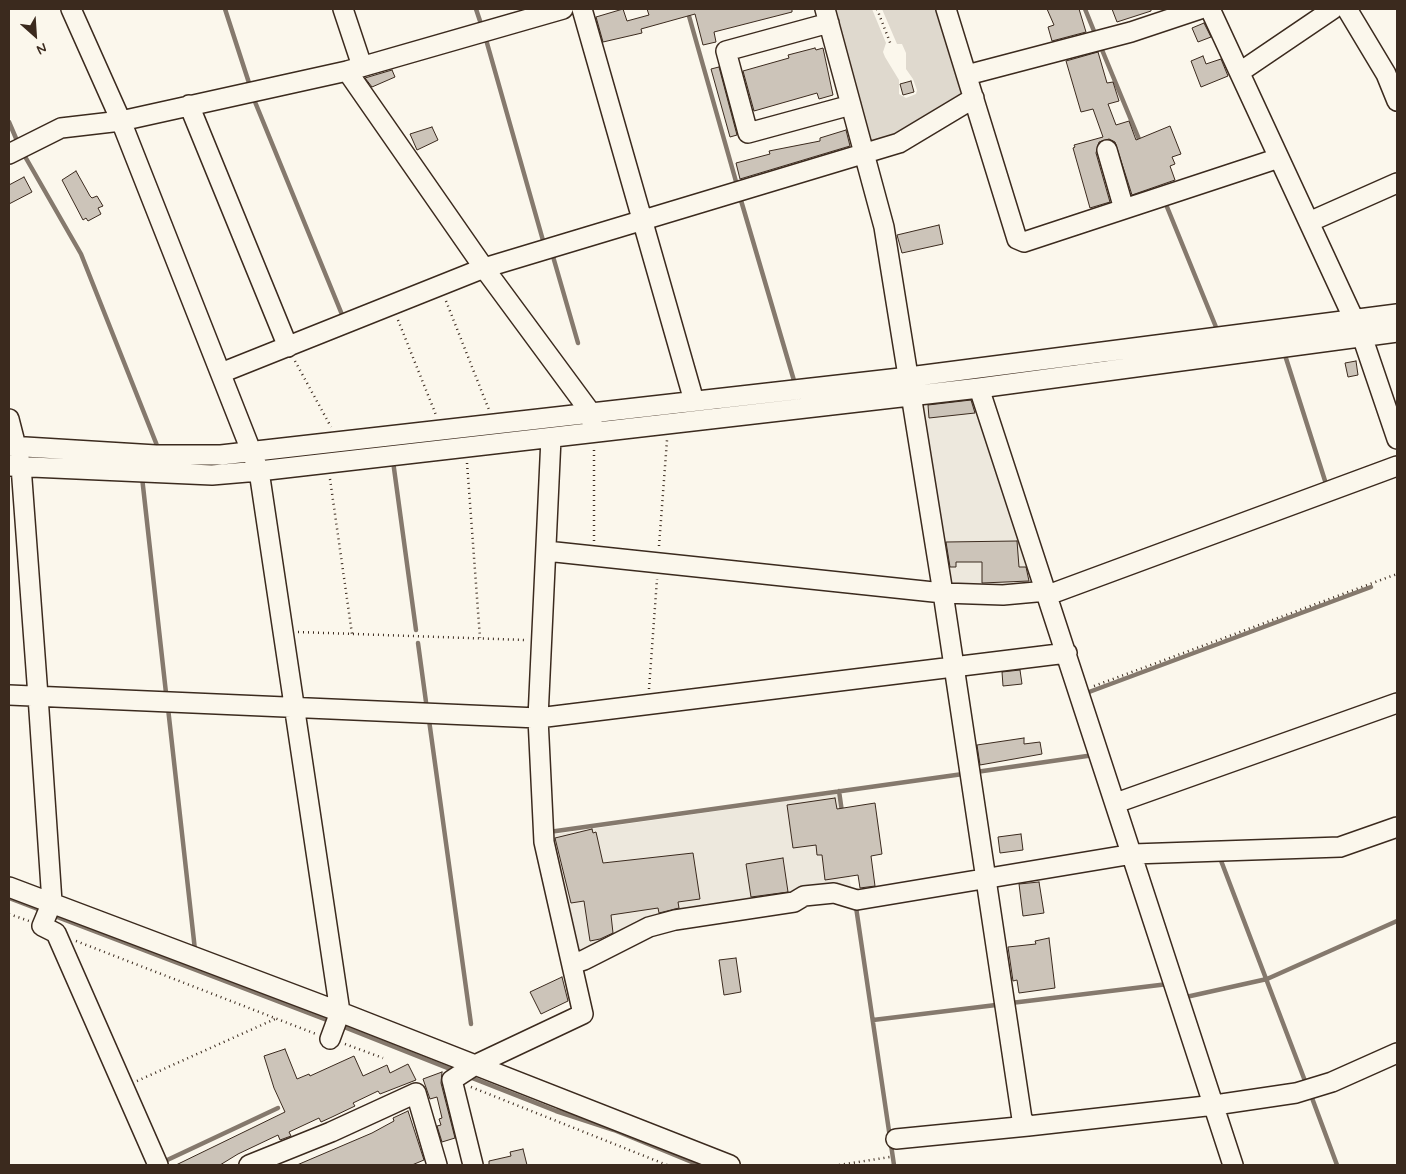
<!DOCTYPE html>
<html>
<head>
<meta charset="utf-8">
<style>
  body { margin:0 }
  #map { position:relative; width:1406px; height:1174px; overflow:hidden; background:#fbf7ec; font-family:Mynerve,sans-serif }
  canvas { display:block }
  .frame { position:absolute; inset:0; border:10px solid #3b2a1e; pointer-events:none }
  .north { position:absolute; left:10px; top:10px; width:50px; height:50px; -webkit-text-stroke:4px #fbf7ec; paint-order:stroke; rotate:154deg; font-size:14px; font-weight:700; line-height:20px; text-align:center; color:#3b2a1e }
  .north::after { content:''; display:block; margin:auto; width:18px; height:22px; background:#3b2a1e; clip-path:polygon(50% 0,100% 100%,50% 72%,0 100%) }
</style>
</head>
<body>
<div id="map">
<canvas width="1406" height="1174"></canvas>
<div class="frame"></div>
<div class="north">N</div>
</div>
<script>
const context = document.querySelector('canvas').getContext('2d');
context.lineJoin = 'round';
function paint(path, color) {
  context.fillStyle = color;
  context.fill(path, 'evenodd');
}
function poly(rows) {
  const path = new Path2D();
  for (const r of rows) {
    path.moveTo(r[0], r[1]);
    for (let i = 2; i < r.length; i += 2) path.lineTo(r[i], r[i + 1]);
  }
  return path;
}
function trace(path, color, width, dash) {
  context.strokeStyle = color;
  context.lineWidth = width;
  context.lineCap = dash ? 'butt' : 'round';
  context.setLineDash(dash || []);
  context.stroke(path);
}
const built = poly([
  [973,392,1038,588,948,586,920,400],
  [837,794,851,888,800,893,576,955,549,835]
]);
const green = poly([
  [834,9,872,9,886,43,883,52,885,57,899,80,899,94,906,98,916,94,917,90,913,79,906,69,906,53,902,44,897,44,882,9,940,9,965,95,897,137,871,144]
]);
const stream = poly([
  [225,9,250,86],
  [476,9,482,27],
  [687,9,737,185],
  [1085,9,1096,36],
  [485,36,544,244],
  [1100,45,1141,144],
  [253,97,343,317],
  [9,122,18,143],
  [23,153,81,254,158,448],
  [740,197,795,384],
  [1165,202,1218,332],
  [552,253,578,343],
  [1284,352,1327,487],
  [597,422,627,418],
  [498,434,587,423],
  [260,461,304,456],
  [393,461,416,630],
  [202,464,224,465],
  [142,477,166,693],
  [418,643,426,702],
  [1089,692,1371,587],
  [168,708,195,950],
  [429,720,471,1024],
  [976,772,1094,755],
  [839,791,842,812],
  [549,832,963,774],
  [1220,858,1305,1081],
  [9,898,43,911],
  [856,907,894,1165],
  [52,915,332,1022],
  [1186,997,1267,979,1397,921],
  [1011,1003,1168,984],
  [873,1020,996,1005],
  [339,1025,455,1071],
  [467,1076,556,1111,614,1130,699,1165],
  [1312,1098,1337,1165],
  [163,1162,278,1108]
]);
const building = poly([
  [623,9,627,21,649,15,647,9,792,9,792,12,714,32,716,42,703,45,695,14,641,29,642,33,603,42,596,17,623,9],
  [1047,9,1079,9,1086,32,1052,41,1048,27,1054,25,1047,9],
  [1112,9,1151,9,1151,11,1117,22,1112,9],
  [1204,23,1211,37,1198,42,1192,28,1204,23],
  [815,48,816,50,823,48,833,95,819,99,817,93,754,111,743,71,789,58,788,55,815,48],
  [1098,52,1107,83,1113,82,1119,101,1108,104,1116,125,1129,121,1136,140,1170,126,1181,154,1172,157,1175,164,1170,166,1175,180,1132,195,1115,142,1109,139,1099,142,1096,153,1110,202,1090,208,1073,148,1075,147,1074,145,1103,137,1093,109,1081,112,1066,61,1098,52],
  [1203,56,1206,64,1221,59,1228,76,1201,87,1191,61,1203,56],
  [719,67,737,135,730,137,711,69,719,67],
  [392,70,395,77,372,87,365,78,392,70],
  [911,81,914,92,903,95,900,84,911,81],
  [432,127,438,140,417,150,410,134,432,127],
  [846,130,850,146,740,179,736,163,770,154,769,151,820,141,820,138,846,130],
  [76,171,90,196,92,198,97,196,103,206,98,208,101,214,88,221,86,218,83,220,62,180,76,171],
  [24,177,32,192,9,204,9,185,24,177],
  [939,225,943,244,902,253,897,235,939,225],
  [1356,361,1358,375,1348,377,1345,363,1356,361],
  [971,400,975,413,929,418,928,405,971,400],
  [1017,541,1019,567,1026,567,1029,581,982,583,982,562,956,562,956,567,950,567,946,542,1017,541],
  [1020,670,1022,684,1003,686,1002,672,1020,670],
  [1024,738,1024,744,1040,742,1042,754,980,765,977,745,1024,738],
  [835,798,837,809,875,803,882,854,871,856,875,886,860,888,858,875,825,880,822,855,817,855,816,845,793,848,787,805,835,798],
  [592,829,593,833,596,832,603,863,693,853,700,899,678,902,679,908,659,913,658,908,611,915,613,933,600,939,590,941,584,901,571,903,555,838,592,829],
  [1021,834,1023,850,1000,853,998,837,1021,834],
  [783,858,788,892,751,897,746,864,783,858],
  [1039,882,1044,913,1023,916,1019,884,1039,882],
  [1049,938,1055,988,1019,993,1017,980,1013,981,1008,947,1036,944,1035,941,1049,938],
  [736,958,741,992,724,995,719,960,736,958],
  [562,977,568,1001,541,1014,530,992,562,977],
  [285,1049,297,1079,309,1074,310,1076,354,1056,363,1076,387,1065,390,1073,408,1064,416,1080,380,1094,378,1091,353,1103,355,1106,332,1117,321,1122,319,1118,289,1132,291,1136,280,1140,278,1135,238,1154,220,1165,176,1165,285,1112,274,1088,264,1056,285,1049],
  [442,1072,441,1083,455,1138,442,1142,437,1126,441,1125,439,1119,442,1118,437,1097,430,1099,423,1079,442,1072],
  [408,1111,424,1160,412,1165,297,1165,372,1133,394,1121,393,1118,408,1111],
  [523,1149,527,1165,489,1165,489,1161,511,1156,510,1152,523,1149]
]);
const path = poly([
  [877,9,891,45],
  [446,301,489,410],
  [398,320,436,415],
  [295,361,331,427],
  [467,463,480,638],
  [330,479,352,634],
  [594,541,594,447],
  [659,546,667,440],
  [298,632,525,640],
  [1094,686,1397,574],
  [649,689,657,579],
  [9,914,29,921],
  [76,941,316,1034],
  [345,1044,383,1058],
  [137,1081,275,1019],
  [471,1087,667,1165],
  [839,1165,890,1157]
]);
const minor = poly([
  [71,9,121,121,259,471,340,1012,330,1039],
  [343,9,362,66],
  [582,9,694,401],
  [825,9,884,227,943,593,1022,1119,1028,1126,1215,1105,1296,1093,1332,1082,1397,1053],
  [946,9,1017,239,1024,242,1279,158],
  [1210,9,1363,339,1397,439],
  [1347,9,1386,74,1397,101],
  [829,23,726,51,748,133,851,105],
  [347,71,484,268,591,413,592,423],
  [1240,72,1333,9],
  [967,75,1131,32,1200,9],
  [189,105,288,347],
  [1107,150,1124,209],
  [9,154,61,128,121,121,347,71,563,9],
  [1309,222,1397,183],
  [221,373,484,268,899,143,974,98],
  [979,388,1233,1165],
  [9,419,21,466,38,696,52,902,42,926,56,933,158,1165],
  [9,446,156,455,221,455,909,377,1397,314],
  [9,466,212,475,259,471,979,388,1397,332],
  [546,551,943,593,1003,595,1047,591],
  [1048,595,1397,466],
  [9,695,538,718,1067,653],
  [1116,803,1397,703],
  [9,887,340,1012,730,1165],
  [572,964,584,960,649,927,675,920,794,902,804,896,834,893,857,900,1133,854,1340,847,1397,827],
  [896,1139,1028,1126],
  [249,1165,331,1132,416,1093,437,1165],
  [473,1165,452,1080,475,1065,583,1014,544,842,538,718,551,438]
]);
paint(built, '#ede8dd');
paint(green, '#dfd9ce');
trace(stream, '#85796d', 4.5);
paint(building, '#ccc4b9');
trace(building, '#3b2a1e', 1);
trace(minor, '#3b2a1e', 22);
trace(path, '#3b2a1e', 2.5, [1, 4]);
trace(minor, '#fbf7ec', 19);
</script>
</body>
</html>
